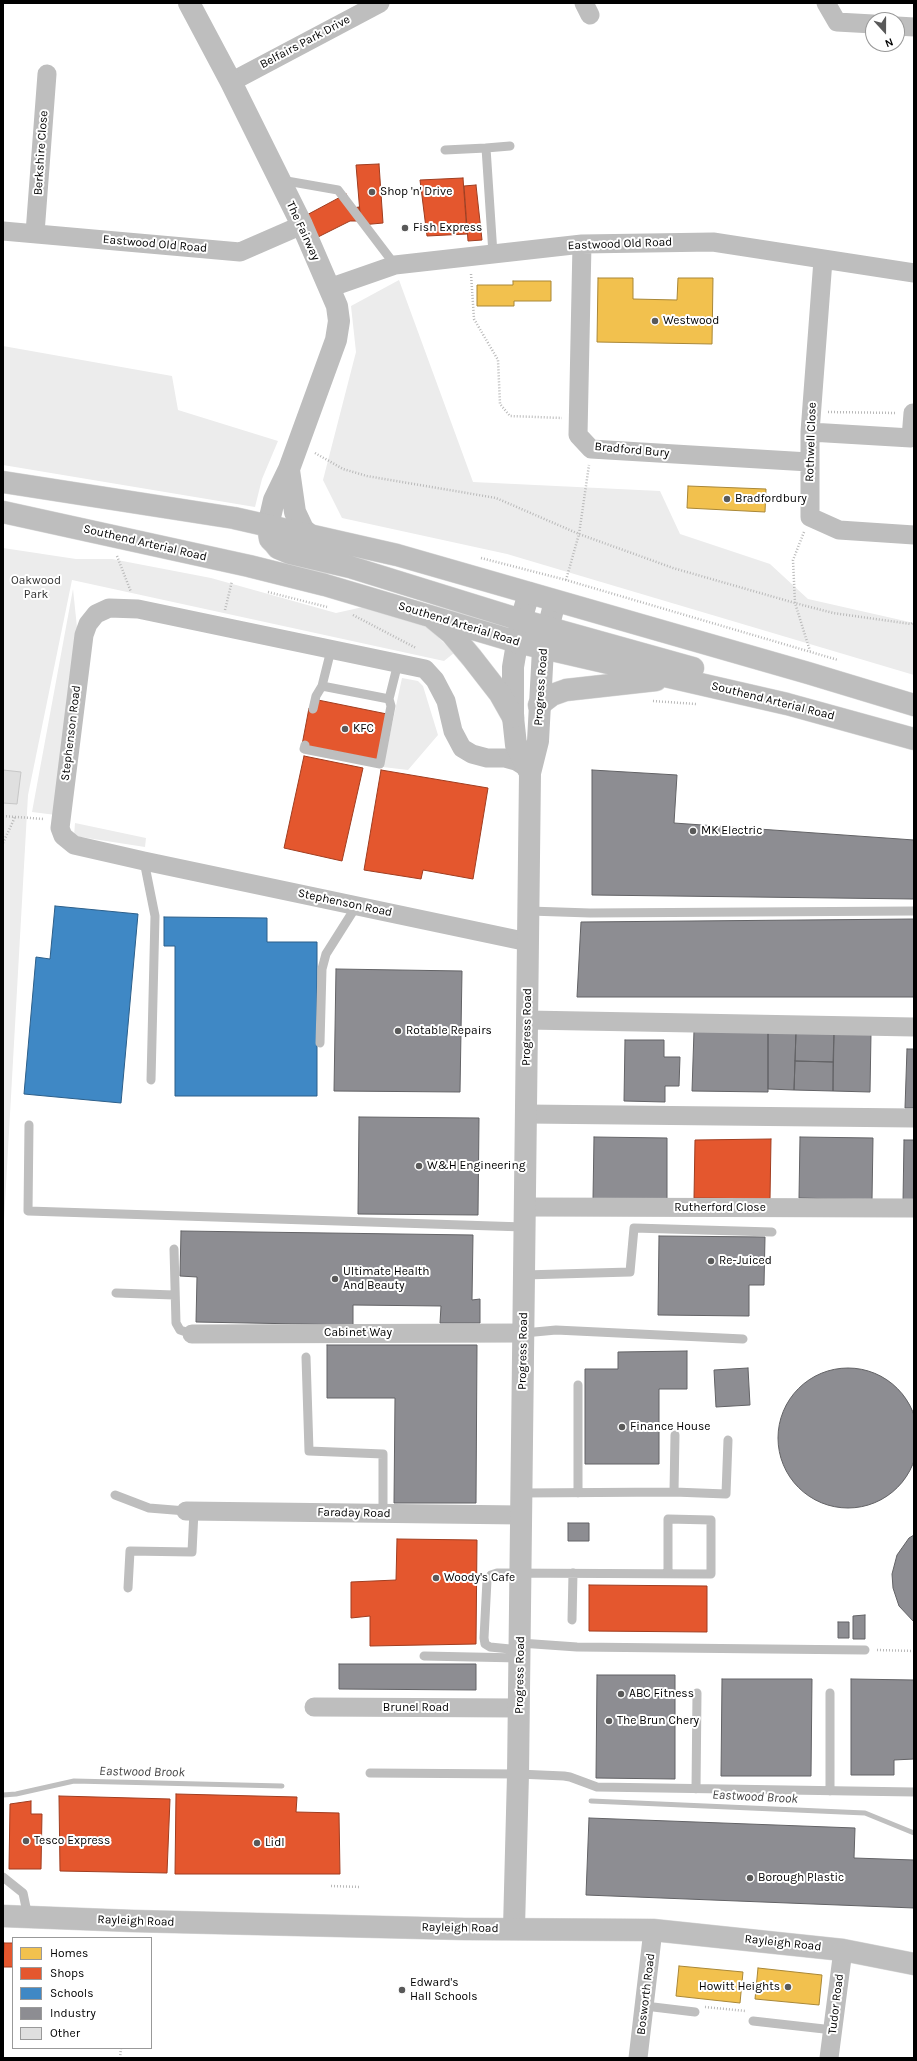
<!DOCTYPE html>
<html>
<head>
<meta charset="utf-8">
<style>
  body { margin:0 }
  #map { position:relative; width:917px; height:2061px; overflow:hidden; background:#fff; font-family:Karla,sans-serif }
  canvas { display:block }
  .frame { position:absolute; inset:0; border:4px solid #000; pointer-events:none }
  .legend { position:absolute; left:12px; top:1937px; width:140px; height:112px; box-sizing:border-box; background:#fff; border:1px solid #999; margin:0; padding:5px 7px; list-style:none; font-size:12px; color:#000 }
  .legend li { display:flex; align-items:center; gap:8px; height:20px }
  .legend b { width:20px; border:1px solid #999 }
  .north { position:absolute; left:865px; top:12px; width:40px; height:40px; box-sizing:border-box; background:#fff; border:1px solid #999; border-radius:50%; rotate:159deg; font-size:11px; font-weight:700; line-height:16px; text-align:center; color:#000 }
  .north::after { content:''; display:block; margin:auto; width:14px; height:18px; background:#595959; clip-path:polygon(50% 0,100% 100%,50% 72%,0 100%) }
</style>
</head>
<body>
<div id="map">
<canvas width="917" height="2061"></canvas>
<div class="frame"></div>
<ul class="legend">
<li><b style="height:11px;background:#f2c14e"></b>Homes</li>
<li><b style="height:11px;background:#e4572e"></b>Shops</li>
<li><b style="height:11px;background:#3f88c5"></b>Schools</li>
<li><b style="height:11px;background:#8d8d92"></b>Industry</li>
<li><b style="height:11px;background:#dfdfdf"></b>Other</li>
</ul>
<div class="north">N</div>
</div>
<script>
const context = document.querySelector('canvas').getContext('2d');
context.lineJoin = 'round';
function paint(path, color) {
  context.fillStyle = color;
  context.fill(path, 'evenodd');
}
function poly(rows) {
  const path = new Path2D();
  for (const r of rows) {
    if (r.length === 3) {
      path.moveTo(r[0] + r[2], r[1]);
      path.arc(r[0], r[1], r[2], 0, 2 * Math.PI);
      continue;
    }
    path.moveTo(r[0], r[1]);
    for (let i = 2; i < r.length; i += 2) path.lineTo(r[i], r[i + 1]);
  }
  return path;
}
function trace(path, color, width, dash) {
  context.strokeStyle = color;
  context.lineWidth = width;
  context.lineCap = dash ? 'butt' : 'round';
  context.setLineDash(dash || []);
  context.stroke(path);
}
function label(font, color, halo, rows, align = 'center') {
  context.font = font + ' Karla,sans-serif';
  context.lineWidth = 4;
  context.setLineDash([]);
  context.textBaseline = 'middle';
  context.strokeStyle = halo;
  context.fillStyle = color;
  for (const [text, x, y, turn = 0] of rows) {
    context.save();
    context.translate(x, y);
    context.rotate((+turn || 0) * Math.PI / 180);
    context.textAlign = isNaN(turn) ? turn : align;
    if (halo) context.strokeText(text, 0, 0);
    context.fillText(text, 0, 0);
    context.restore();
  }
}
const green = poly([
  [399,280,473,482,660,491,680,534,770,564,808,599,914,623,914,675,507,554,342,518,323,480,356,352,351,306],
  [3,346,172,376,178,410,278,441,262,479,255,507,3,465],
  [3,548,76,559,112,559,211,578,336,613,363,607,422,621,454,653,444,661,72,580,28,795,3,1238],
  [73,589,81,666,56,815,32,812],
  [402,678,418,681,423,686,438,735,408,770,383,767],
  [75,823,146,838,145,847,74,836]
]);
const homes = poly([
  [598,278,633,278,633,299,677,300,678,278,713,278,712,344,597,342,598,278],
  [513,281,551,281,551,301,514,301,514,306,477,306,477,285,513,285,513,281],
  [688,486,766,489,765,512,687,508,688,486],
  [679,1966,743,1972,740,2003,676,1996,679,1966],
  [758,1968,822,1975,819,2005,755,1999,758,1968]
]);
const shops = poly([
  [379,164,383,223,361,225,356,165,379,164],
  [463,178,467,234,427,236,420,180,463,178],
  [476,185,482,240,468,241,464,186,476,185],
  [346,194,353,208,359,207,360,221,350,221,314,239,303,217,346,194],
  [318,700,387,714,378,760,302,745,309,708,318,700],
  [304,756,363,768,342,861,284,848,304,756],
  [381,770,488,788,473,879,423,870,421,879,364,870,381,770],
  [771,1139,770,1199,694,1198,695,1140,771,1139],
  [397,1539,477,1540,476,1644,370,1646,370,1616,351,1618,351,1582,396,1580,397,1539],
  [589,1585,707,1586,707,1632,589,1631,589,1585],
  [176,1794,297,1797,296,1812,339,1813,340,1874,175,1874,176,1794],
  [59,1796,170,1799,167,1873,60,1871,59,1796],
  [31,1801,31,1814,42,1814,41,1869,9,1869,10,1804,31,1801],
  [4,1943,13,1943,13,1967,3,1967,4,1943]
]);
const schools = poly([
  [55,906,138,914,121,1103,24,1094,36,957,50,959,55,906],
  [164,917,267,918,267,942,317,942,317,1096,175,1096,175,946,164,946,164,917]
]);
const industry = poly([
  [592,770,677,775,674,823,914,840,914,899,592,895,592,770],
  [914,919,914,997,577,997,581,922,914,919],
  [336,969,462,971,460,1092,334,1091,336,969],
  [694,1031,768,1032,768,1092,692,1091,694,1031],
  [768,1032,796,1032,794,1090,768,1089,768,1032],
  [796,1032,834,1033,833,1062,795,1061,796,1032],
  [834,1033,871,1033,870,1092,833,1091,834,1033],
  [625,1040,664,1040,664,1057,680,1057,679,1086,665,1086,665,1102,624,1101,625,1040],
  [907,1049,914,1049,914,1108,905,1108,907,1049],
  [795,1061,833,1062,833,1091,794,1090,795,1061],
  [359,1117,479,1118,478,1215,358,1214,359,1117],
  [594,1137,667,1138,667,1200,593,1199,594,1137],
  [800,1137,873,1138,872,1200,799,1198,800,1137],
  [904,1140,914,1140,914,1202,903,1202,904,1140],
  [181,1231,473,1235,472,1300,480,1299,480,1323,440,1323,441,1306,353,1305,353,1325,196,1322,197,1277,180,1276,181,1231],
  [659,1236,765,1237,764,1285,749,1285,749,1316,658,1315,659,1236],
  [327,1345,477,1345,476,1503,394,1503,395,1398,327,1398,327,1345],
  [687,1351,687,1389,659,1389,659,1464,585,1464,585,1369,618,1369,618,1352,687,1351],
  [848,1438,70],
  [748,1368,750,1405,716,1407,714,1370,748,1368],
  [568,1523,589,1523,589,1541,568,1541,568,1523],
  [914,1535,914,1622,899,1606,893,1588,892,1574,897,1555,909,1538,914,1535],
  [865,1615,865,1639,853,1639,853,1616,865,1615],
  [838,1622,849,1622,849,1638,838,1638,838,1622],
  [339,1664,476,1664,476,1690,339,1689,339,1664],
  [597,1675,675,1675,675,1779,596,1778,597,1675],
  [722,1679,812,1679,811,1776,721,1776,722,1679],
  [851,1679,914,1680,914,1759,894,1760,894,1775,851,1775,851,1679],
  [589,1818,855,1828,854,1858,914,1860,914,1908,586,1895,589,1818]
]);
const stream = poly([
  [3,1795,16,1794,74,1781,282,1786],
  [591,1801,865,1813,914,1833]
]);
const building = poly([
  [3,770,21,772,17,804,3,803,3,770]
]);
const path = poly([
  [471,274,474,319,498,360,500,404,510,416,562,418],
  [828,412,897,413],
  [315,453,343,469,367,476,496,498,579,534,673,568,795,603,833,613,911,624,914,622],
  [804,532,793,560,795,603,810,651],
  [117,556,131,592],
  [481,558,566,580,838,660],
  [566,580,579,534,589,465],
  [268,592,327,607],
  [225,610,232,581],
  [353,615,416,648],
  [653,701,696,704],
  [3,816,44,819],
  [3,843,15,817],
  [877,1650,914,1651],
  [331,1886,360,1887],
  [705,2007,746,2011],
  [120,2058,121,2048]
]);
const service = poly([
  [486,148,510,146],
  [445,150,486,148,493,254],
  [281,180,338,190,395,265],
  [331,650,322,686,389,699,398,663],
  [313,709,316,696,322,686],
  [305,745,304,749,380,764,391,706,389,699],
  [144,861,155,916,151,1080],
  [529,911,590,913,914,911],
  [320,1043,322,969,326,954,357,905],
  [29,1125,28,1211,524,1227],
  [174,1249,176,1323,180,1330,192,1334],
  [524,1275,630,1272,634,1228,772,1232],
  [116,1293,174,1295],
  [524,1333,556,1330,743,1339],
  [306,1357,309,1451,383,1454,383,1513],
  [578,1385,578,1493],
  [674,1492,675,1435],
  [522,1493,674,1492,726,1494,728,1440],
  [115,1495,149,1508,186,1511],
  [128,1588,130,1551,192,1552,194,1511],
  [572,1620,573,1573],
  [520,1643,577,1647,865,1650],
  [520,1650,490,1647,485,1644,484,1638,487,1580,491,1575,497,1573,711,1574,711,1520,668,1519,668,1573],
  [424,1656,520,1658],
  [830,1693,830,1791],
  [370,1773,518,1774,564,1776,570,1777,597,1787,914,1792],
  [696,1789,697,1693],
  [3,1877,23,1893,28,1917],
  [645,2006,695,2012],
  [753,2021,833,2030]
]);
const minor = poly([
  [584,3,590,15],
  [826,3,837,22,873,24],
  [897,26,914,27],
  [231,82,380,3],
  [3,231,240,252,302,225],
  [35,233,47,74],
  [582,244,578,435,591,449,809,462],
  [823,260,810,432,810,517,839,530,914,535],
  [329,288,395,265,582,244,713,242,914,273],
  [810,432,911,438,913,413],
  [528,942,144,861,74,845,63,836,60,828,84,635,88,624,96,614,109,608,138,609,425,669,435,680,446,701,453,731,462,748,472,754,487,758,505,758,516,761,524,766,530,773],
  [527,1020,914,1027],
  [526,1114,914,1118],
  [525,1207,914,1208],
  [192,1334,524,1333],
  [186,1511,521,1515],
  [314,1707,519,1708],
  [638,2058,653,1930],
  [829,2058,843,1950]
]);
const tertiary = poly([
  [189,3,231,82,302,225,337,306,339,321,336,340,289,469,274,500,268,526],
  [289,470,295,512,303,529,311,536],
  [529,593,521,620,513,667,513,717,516,745,530,773],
  [514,1928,518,1774,530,773,538,741,543,649,555,601]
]);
const primary = poly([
  [3,1916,133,1921,465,1929,653,1930,843,1950,914,1964]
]);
const trunk = poly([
  [3,482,234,518,397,555,808,673,914,705],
  [3,512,249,566,325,585,517,642,787,704,914,739],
  [268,526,270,539,274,543,278,548,290,553,350,567,521,620,693,668],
  [434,619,451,633,472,658,500,694,513,717],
  [539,705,552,695,566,690,656,680]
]);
const markers = [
  [372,192,4,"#595959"],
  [405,228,4,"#595959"],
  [655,321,4,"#595959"],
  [727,499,4,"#595959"],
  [345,729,4,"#595959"],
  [693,831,4,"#595959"],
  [398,1031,4,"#595959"],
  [419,1166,4,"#595959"],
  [711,1261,4,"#595959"],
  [335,1279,4,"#595959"],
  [622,1427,4,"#595959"],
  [436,1578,4,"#595959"],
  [621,1694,4,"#595959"],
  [609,1721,4,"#595959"],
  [26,1841,4,"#595959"],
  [257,1843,4,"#595959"],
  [750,1878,4,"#595959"],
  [788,1987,4,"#595959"],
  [402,1990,4,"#595959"]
];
const streetNames = [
  ["Belfairs Park Drive",305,42,-28],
  ["Berkshire Close",41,153,-86],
  ["The Fairway",303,231,65],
  ["Eastwood Old Road",155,244,5],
  ["Eastwood Old Road",620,244,-2],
  ["Rothwell Close",811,442,-88],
  ["Bradford Bury",632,450,5],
  ["Southend Arterial Road",145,543,13],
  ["Southend Arterial Road",459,624,17],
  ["Progress Road",541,687,-86],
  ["Southend Arterial Road",773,701,14],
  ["Stephenson Road",71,733,-83],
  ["Stephenson Road",345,903,12],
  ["Progress Road",527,1027,-89],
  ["Rutherford Close",720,1208],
  ["Cabinet Way",358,1333],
  ["Progress Road",523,1351,-89],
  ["Faraday Road",354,1513,1],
  ["Progress Road",520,1675,-89],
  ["Brunel Road",416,1708],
  ["Rayleigh Road",136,1921,2],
  ["Rayleigh Road",460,1928,1],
  ["Rayleigh Road",783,1943,6],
  ["Bosworth Road",646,1994,-83],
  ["Tudor Road",836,2004,-83]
];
const poiNames = [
  ["Shop 'n' Drive",380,192],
  ["Fish Express",413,228],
  ["Westwood",663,321],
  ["Bradfordbury",735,499],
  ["KFC",353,729],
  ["MK Electric",701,831],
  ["Rotable Repairs",406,1031],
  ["W&H Engineering",427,1166],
  ["Re-Juiced",719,1261],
  ["Ultimate Health",343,1272],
  ["And Beauty",343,1286],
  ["Finance House",630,1427],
  ["Woody's Cafe",444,1578],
  ["ABC Fitness",629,1694],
  ["The Brun Chery",617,1721],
  ["Tesco Express",34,1841],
  ["Lidl",265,1843],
  ["Borough Plastic",758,1878],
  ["Edward's",410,1983],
  ["Hall Schools",410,1997],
  ["Howitt Heights",780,1987,"right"]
];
const parkNames = [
  ["Oakwood",36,581],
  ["Park",36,595]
];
const waterNames = [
  ["Eastwood Brook",142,1772,1],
  ["Eastwood Brook",755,1797,3]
];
paint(green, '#ececec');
paint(homes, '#f2c14e');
trace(homes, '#a98737', 1);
paint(shops, '#e4572e');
trace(shops, '#a03d20', 1);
paint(schools, '#3f88c5');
trace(schools, '#2c5f8a', 1);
paint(industry, '#8d8d92');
trace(industry, '#636366', 1);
trace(stream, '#bfbfbf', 5);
paint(building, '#dfdfdf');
trace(building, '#c7c7c7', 1);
trace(primary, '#dbdbdb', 23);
trace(trunk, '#dbdbdb', 23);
trace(path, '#b9b9b9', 2.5, [1, 2]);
trace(service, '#bebebe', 9);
trace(minor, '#bebebe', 19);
trace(tertiary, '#bebebe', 22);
trace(primary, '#bebebe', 22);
trace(trunk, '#bebebe', 22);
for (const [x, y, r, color] of markers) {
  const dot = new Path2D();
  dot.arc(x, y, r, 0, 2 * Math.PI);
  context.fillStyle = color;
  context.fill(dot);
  trace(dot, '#fff', 1.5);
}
label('12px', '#000', '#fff', streetNames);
label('12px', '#000', '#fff', poiNames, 'left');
label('12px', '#333', '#fff', parkNames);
label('italic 13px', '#444', '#fff', waterNames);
</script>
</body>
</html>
